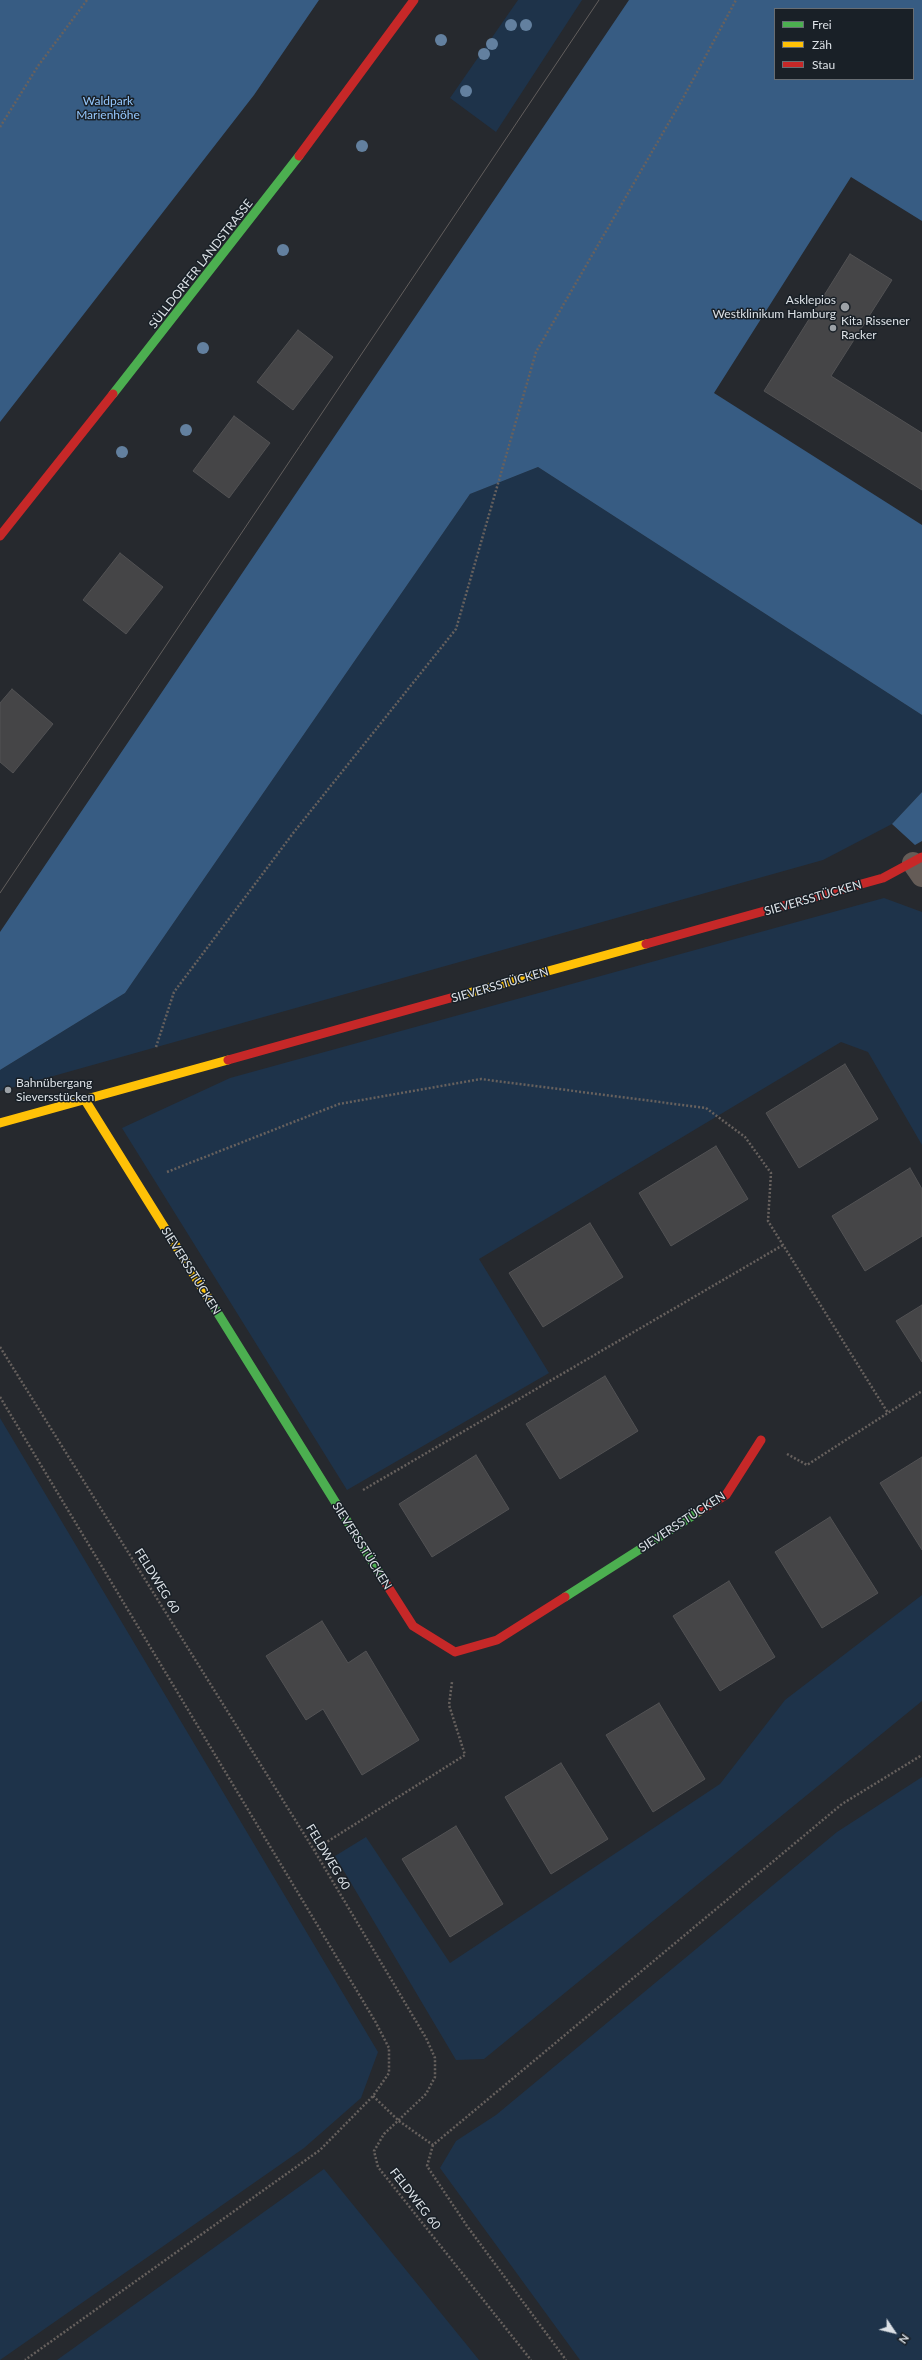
<!DOCTYPE html>
<html>
<head>
<meta charset="utf-8">
<style>
  body { margin:0 }
  #map { position:relative; width:922px; height:2360px; overflow:hidden; background:#26292e; font-family:Lato,sans-serif }
  canvas { display:block }
  .legend { position:absolute; left:774px; top:8px; width:140px; height:72px; box-sizing:border-box; background:#192027; border:1px solid #676d73; margin:0; padding:5px 7px; list-style:none; font-size:12px; color:#dce1e6 }
  .legend li { display:flex; align-items:center; gap:8px; height:20px }
  .legend b { width:20px; border:1px solid #676d73 }
  .north { position:absolute; left:874px; top:2312px; width:40px; height:40px; -webkit-text-stroke:3px #192027; paint-order:stroke; rotate:125deg; font-size:11px; font-weight:700; line-height:16px; text-align:center; color:#dce1e6 }
  .north::after { content:''; display:block; margin:auto; width:14px; height:18px; background:#dce1e6; clip-path:polygon(50% 0,100% 100%,50% 72%,0 100%) }
</style>
</head>
<body>
<div id="map">
<canvas width="922" height="2360"></canvas>
<ul class="legend">
<li><b style="height:5px;background:#4caf50"></b>Frei</li>
<li><b style="height:5px;background:#ffc107"></b>Zäh</li>
<li><b style="height:5px;background:#c62828"></b>Stau</li>
</ul>
<div class="north">N</div>
</div>
<script>
const context = document.querySelector('canvas').getContext('2d');
context.lineJoin = 'round';
function paint(path, color) {
  context.fillStyle = color;
  context.fill(path, 'evenodd');
}
function poly(rows) {
  const path = new Path2D();
  for (const r of rows) {
    path.moveTo(r[0], r[1]);
    for (let i = 2; i < r.length; i += 2) path.lineTo(r[i], r[i + 1]);
  }
  return path;
}
function trace(path, color, width, dash) {
  context.strokeStyle = color;
  context.lineWidth = width;
  context.lineCap = dash ? 'butt' : 'round';
  context.setLineDash(dash || []);
  context.stroke(path);
}
function label(font, color, halo, rows, align = 'center') {
  context.font = font + ' Lato,sans-serif';
  context.lineWidth = 3;
  context.setLineDash([]);
  context.textBaseline = 'middle';
  context.strokeStyle = halo;
  context.fillStyle = color;
  for (const [text, x, y, turn = 0] of rows) {
    context.save();
    context.translate(x, y);
    context.rotate((+turn || 0) * Math.PI / 180);
    context.textAlign = isNaN(turn) ? turn : align;
    if (halo) context.strokeText(text, 0, 0);
    context.fillText(text, 0, 0);
    context.restore();
  }
}
const green = poly([
  [518,0,582,0,496,132,450,98],
  [538,467,922,715,922,792,892,824,823,860,0,1091,0,1070,125,993,470,494],
  [884,898,922,912,922,1145,868,1052,841,1042,479,1259,549,1373,347,1490,122,1128,230,1078],
  [0,1418,378,2052,361,2098,304,2148,0,2360],
  [922,1595,922,1701,484,2059,456,2060,335,1856,366,1837,450,1963,720,1784,785,1700],
  [922,1777,922,2360,580,2360,440,2168,456,2141,496,2115,837,1832],
  [324,2169,479,2360,57,2360]
]);
const forest = poly([
  [0,0,319,0,254,95,0,422],
  [629,0,922,0,922,221,851,177,714,393,922,525,922,715,538,467,470,494,125,993,0,1070,0,932],
  [775,9,913,9,913,79,775,79],
  [922,792,922,841,915,845,892,824]
]);
const building = poly([
  [850,254,892,280,831,376,922,433,922,490,764,391,850,254],
  [298,330,333,357,293,410,257,382,298,330],
  [234,416,270,443,229,498,193,471,234,416],
  [120,553,163,587,126,634,83,600,120,553],
  [12,689,53,724,13,773,0,762,0,703,12,689],
  [845,1064,878,1119,799,1168,766,1113,845,1064],
  [716,1146,748,1199,671,1246,639,1193,716,1146],
  [910,1168,922,1189,922,1236,865,1271,832,1216,910,1168],
  [590,1223,623,1277,543,1327,509,1273,590,1223],
  [922,1305,922,1362,896,1321,922,1305],
  [605,1376,638,1431,560,1479,526,1424,605,1376],
  [476,1455,509,1509,432,1557,399,1504,476,1455],
  [922,1457,922,1550,880,1483,922,1457],
  [830,1517,878,1593,822,1628,775,1552,830,1517],
  [729,1581,775,1657,720,1691,673,1616,729,1581],
  [322,1621,348,1663,366,1651,419,1740,362,1775,323,1709,306,1720,266,1656,322,1621],
  [659,1703,705,1779,653,1812,606,1735,659,1703],
  [561,1763,608,1839,551,1874,505,1797,561,1763],
  [456,1826,503,1904,450,1937,402,1859,456,1826]
]);
const path = poly([
  [0,127,38,66,87,0],
  [156,1047,174,992,294,832,456,629,536,352,682,100,736,0],
  [167,1172,339,1104,481,1079,706,1108,745,1137,771,1173,768,1221,888,1413],
  [0,1347,314,1850,426,2038,435,2058,435,2077,426,2094,384,2134,374,2151,378,2167,531,2360],
  [0,1397,375,2021,389,2048,389,2073,373,2096,320,2150,25,2360],
  [787,1454,807,1465,922,1391],
  [363,1490,783,1245],
  [314,1850,465,1755,449,1705,452,1682],
  [373,2096,399,2121,433,2145,842,1804,922,1755],
  [433,2145,427,2166,467,2226,566,2360]
]);
const street = poly([
  [913,863,922,876]
]);
const fast = poly([
  [113,394,299,156],
  [209,1299,385,1582],
  [565,1597,700,1511]
]);
const slow = poly([
  [454,997,646,944],
  [85,1100,209,1299],
  [0,1123,228,1060]
]);
const jam = poly([
  [299,156,414,0],
  [0,536,113,394],
  [646,944,883,878,922,857],
  [228,1060,454,997],
  [700,1511,726,1495,761,1440],
  [385,1582,413,1626,455,1652,497,1640,565,1597]
]);
const tram = poly([
  [0,893,599,0]
]);
const trees = [
  [511,25],
  [526,25],
  [441,40],
  [492,44],
  [484,54],
  [466,91],
  [362,146],
  [283,250],
  [203,348],
  [186,430],
  [122,452]
];
const markers = [
  [845,307,5,"#9ca1a6"],
  [833,328,4,"#9ca1a6"],
  [8,1090,4,"#9ca1a6"]
];
const parkNames = [
  ["Waldpark",108,101],
  ["Marienhöhe",108,115]
];
const streetNames = [
  ["SÜLLDORFER LANDSTRASSE",201,264,-52],
  ["SIEVERSSTÜCKEN",813,898,-16],
  ["SIEVERSSTÜCKEN",500,985,-16],
  ["SIEVERSSTÜCKEN",191,1271,58],
  ["SIEVERSSTÜCKEN",682,1522,-33],
  ["SIEVERSSTÜCKEN",362,1546,58],
  ["FELDWEG 60",157,1581,58],
  ["FELDWEG 60",328,1857,59],
  ["FELDWEG 60",415,2199,52]
];
const poiNames = [
  ["Asklepios",836,300,"right"],
  ["Westklinikum Hamburg",836,314,"right"],
  ["Kita Rissener",841,321],
  ["Racker",841,335],
  ["Bahnübergang",16,1083],
  ["Sieversstücken",16,1097]
];
paint(green, '#1e334a');
paint(forest, '#375c83');
paint(building, '#454547');
trace(building, '#525254', 1);
trace(path, '#67615e', 2.5, [2, 2]);
trace(street, '#655c57', 22);
trace(fast, '#4caf50', 9);
trace(slow, '#ffc107', 9);
trace(jam, '#c62828', 9);
trace(tram, '#625e5d', 1);
context.fillStyle = '#63809f';
for (const [x, y] of trees) {
  context.beginPath();
  context.arc(x, y, 6, 0, 2 * Math.PI);
  context.fill();
}
for (const [x, y, r, color] of markers) {
  const dot = new Path2D();
  dot.arc(x, y, r, 0, 2 * Math.PI);
  context.fillStyle = color;
  context.fill(dot);
  trace(dot, '#192027', 1.5);
}
label('12px', '#95c7fc', '#192027', parkNames);
label('12px', '#dce1e6', '#192027', streetNames);
label('12px', '#dce1e6', '#192027', poiNames, 'left');
</script>
</body>
</html>
